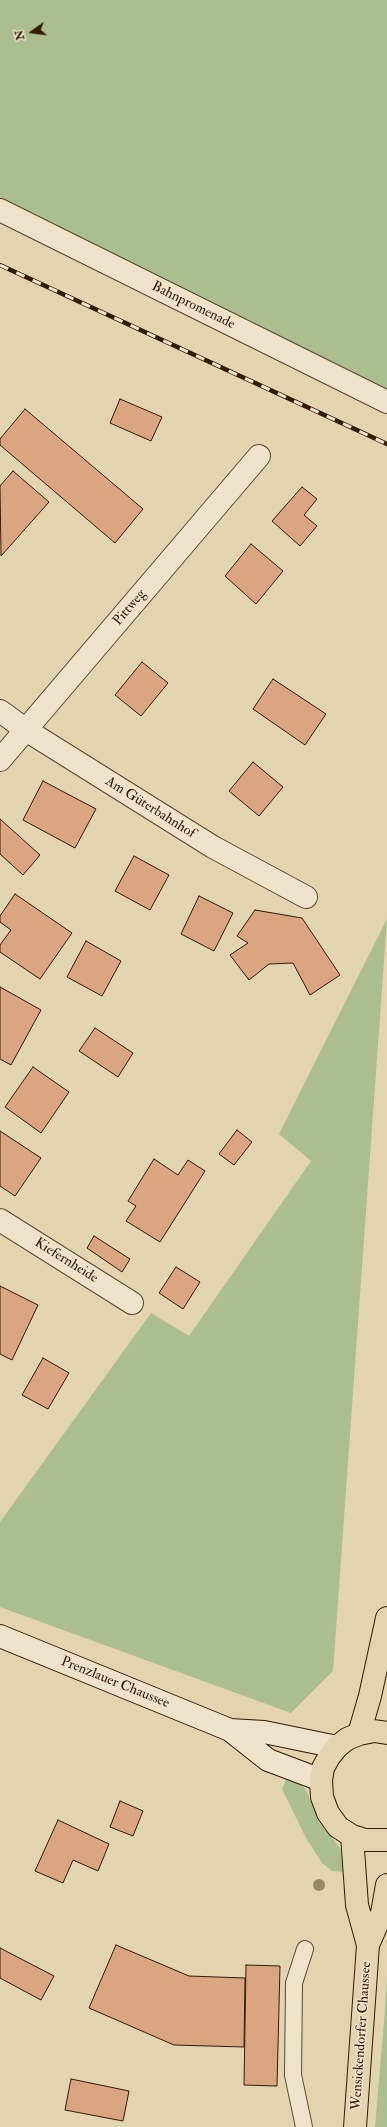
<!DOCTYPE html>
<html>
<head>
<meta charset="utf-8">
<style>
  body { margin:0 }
  #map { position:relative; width:387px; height:2127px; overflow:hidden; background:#e1d4ae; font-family:"IM FELL Double Pica",serif }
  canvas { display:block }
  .north { position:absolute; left:12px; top:12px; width:40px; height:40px; -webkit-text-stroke:3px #ece3ca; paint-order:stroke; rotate:256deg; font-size:11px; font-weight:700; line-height:16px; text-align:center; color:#341903 }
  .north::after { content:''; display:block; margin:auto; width:14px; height:18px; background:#341903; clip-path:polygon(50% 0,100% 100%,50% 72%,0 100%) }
</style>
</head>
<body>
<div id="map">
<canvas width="387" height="2127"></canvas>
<div class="north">N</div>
</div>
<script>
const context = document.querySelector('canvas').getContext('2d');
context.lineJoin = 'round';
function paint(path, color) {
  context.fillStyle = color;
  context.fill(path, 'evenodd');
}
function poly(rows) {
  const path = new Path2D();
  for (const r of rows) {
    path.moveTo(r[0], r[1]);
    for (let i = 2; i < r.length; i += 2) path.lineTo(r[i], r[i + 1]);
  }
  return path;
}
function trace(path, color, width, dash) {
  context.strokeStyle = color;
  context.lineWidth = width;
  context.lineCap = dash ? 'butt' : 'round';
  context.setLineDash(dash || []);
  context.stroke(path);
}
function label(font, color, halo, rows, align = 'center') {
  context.font = font + ' "IM FELL Double Pica",serif';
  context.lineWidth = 3;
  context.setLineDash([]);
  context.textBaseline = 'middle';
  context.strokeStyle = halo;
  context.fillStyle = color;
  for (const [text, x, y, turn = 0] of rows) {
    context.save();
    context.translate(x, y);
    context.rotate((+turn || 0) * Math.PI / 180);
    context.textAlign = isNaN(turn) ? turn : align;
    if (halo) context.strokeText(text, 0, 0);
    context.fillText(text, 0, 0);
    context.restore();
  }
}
const green = poly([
  [0,0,387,0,387,393,0,201],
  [387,919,333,1671,291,1713,0,1607,0,1522,151,1313,189,1336,311,1161,279,1134],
  [288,1774,300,1783,307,1792,319,1822,340,1848,344,1872,332,1871,322,1863,306,1838,282,1789],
  [387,1978,387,2127,375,2127,385,2010]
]);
const building = poly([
  [120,399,162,417,151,441,110,423,120,399],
  [25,409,143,509,115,543,0,445,0,439,25,409],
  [13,471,49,502,1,556,0,486,13,471],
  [302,487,317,499,304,515,317,526,300,546,272,521,302,487],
  [251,544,283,571,256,604,225,576,251,544],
  [142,662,168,683,141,716,115,695,142,662],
  [273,679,326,714,305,745,253,709,273,679],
  [253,762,283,787,259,816,229,791,253,762],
  [43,781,96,809,75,848,23,820,43,781],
  [0,819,40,855,23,875,0,854,0,819],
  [134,856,169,875,150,910,115,891,134,856],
  [15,894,72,933,40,979,0,952,0,945,11,930,0,922,0,916,15,894],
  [199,896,233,913,214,951,181,934,199,896],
  [255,910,302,918,340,975,310,995,293,963,269,964,249,980,230,955,248,943,237,936,255,910],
  [86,941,121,961,102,996,67,977,86,941],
  [0,987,41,1010,11,1065,0,1059,0,987],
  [95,1028,133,1053,118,1077,79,1051,95,1028],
  [33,1067,69,1092,41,1133,5,1107,33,1067],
  [237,1130,252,1142,234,1165,219,1154,237,1130],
  [0,1131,41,1158,15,1196,0,1186,0,1131],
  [154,1159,178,1175,188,1160,205,1171,160,1242,126,1221,136,1206,128,1201,154,1159],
  [94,1236,130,1259,122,1272,87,1248,94,1236],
  [176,1267,200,1282,183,1309,159,1293,176,1267],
  [0,1286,38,1305,12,1360,0,1354,0,1286],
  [43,1358,69,1373,48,1409,22,1395,43,1358],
  [120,1801,143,1811,133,1836,110,1827,120,1801],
  [58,1820,109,1844,98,1871,73,1860,63,1883,35,1871,58,1820],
  [116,1945,189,1976,245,1978,244,2047,174,2045,89,2008,116,1945],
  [0,1948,54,1976,41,2000,0,1978,0,1948],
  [246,1965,280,1966,277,2086,244,2085,246,1965],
  [71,2079,129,2091,123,2121,65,2110,71,2079]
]);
const service = poly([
  [304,2127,293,2075,294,1983,305,1949]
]);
const minor = poly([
  [0,210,387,402],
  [0,711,26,730,213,847,306,897],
  [0,760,259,456],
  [0,1220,132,1303]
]);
const secondary = poly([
  [0,1636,230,1730,268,1760,321,1780],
  [230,1730,264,1732,337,1747]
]);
const primary = poly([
  [387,1733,374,1731,359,1734,347,1739,337,1747,329,1757,323,1768,321,1780,322,1797,328,1813,338,1827,352,1836,365,1840,387,1840],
  [359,1734,370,1696,387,1618],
  [352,1836,357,1905,368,1945,355,2127],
  [368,1945,382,1913,387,1885]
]);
const rail = poly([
  [0,265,387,444]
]);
const trees = [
  [319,1885]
];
const streetNames = [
  ["Bahnpromenade",193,306,26],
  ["Pittweg",130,608,-50],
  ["Am Güterbahnhof",150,808,32],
  ["Kiefernheide",66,1261,32],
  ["Prenzlauer Chaussee",115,1683,22],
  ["Wensickendorfer Chaussee",362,2036,-86]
];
paint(green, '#acbe90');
paint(building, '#daa682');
trace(building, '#341903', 1);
trace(service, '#5f482e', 18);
trace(minor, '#5f482e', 24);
trace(secondary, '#341903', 24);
trace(primary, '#341903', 24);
trace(service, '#ece3ca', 16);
trace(minor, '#ece3ca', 22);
trace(secondary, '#ece3ca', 22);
trace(primary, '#e1d4ae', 22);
trace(rail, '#341903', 4.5);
trace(rail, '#ece3ca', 3, [9]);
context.fillStyle = '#968967';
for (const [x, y] of trees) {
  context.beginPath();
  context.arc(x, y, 6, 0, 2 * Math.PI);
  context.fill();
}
label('14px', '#341903', '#ece3ca', streetNames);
</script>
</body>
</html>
